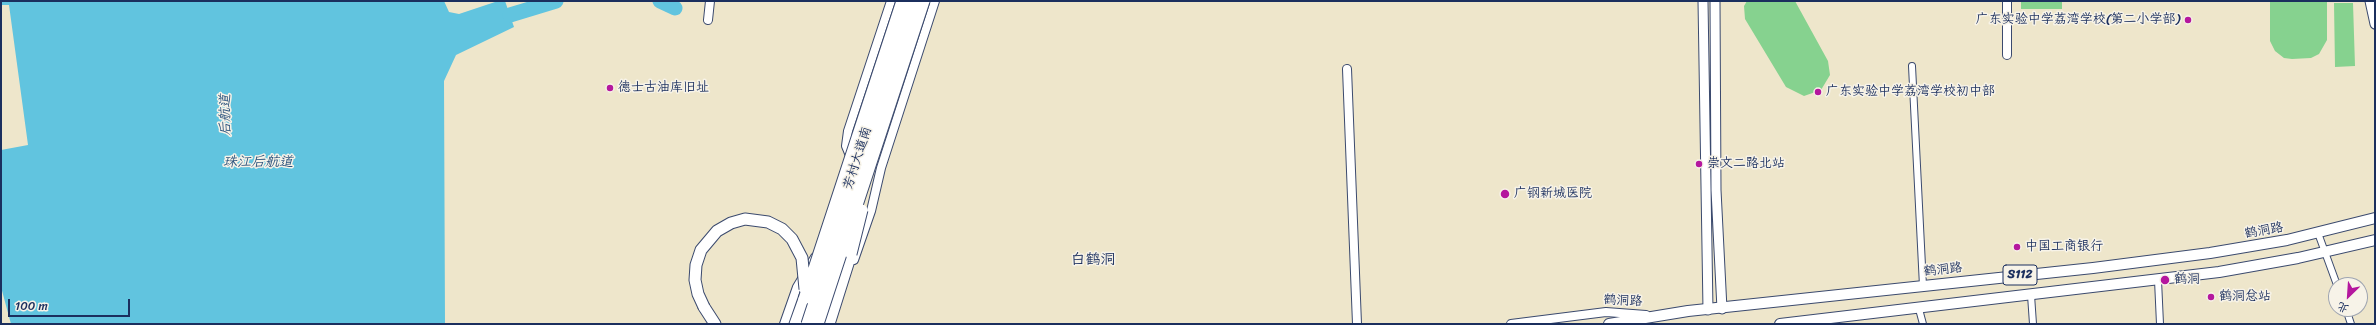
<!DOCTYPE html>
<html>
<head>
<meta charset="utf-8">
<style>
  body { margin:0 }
  #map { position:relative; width:2376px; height:325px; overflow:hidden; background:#eee6cb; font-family:Sriracha,"LXGW WenKai TC",sans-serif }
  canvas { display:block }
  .frame { position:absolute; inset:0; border:2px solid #1b2f5e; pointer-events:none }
  .north { position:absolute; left:2328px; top:277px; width:40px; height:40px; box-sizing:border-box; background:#f7f3e8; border:1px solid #9fa5b1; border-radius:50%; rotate:205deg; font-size:11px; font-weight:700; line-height:16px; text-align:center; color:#1b2f5e }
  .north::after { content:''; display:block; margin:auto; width:14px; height:18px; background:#b5179e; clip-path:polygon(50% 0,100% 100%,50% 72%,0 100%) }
  .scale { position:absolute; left:8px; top:299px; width:122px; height:18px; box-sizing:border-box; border:2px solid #1b2f5e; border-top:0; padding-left:5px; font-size:12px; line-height:14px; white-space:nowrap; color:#1b2f5e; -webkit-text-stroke:3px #f7f3e8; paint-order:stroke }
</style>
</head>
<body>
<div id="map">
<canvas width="2376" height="325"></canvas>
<div class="frame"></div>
<div class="north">北</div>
<div class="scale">100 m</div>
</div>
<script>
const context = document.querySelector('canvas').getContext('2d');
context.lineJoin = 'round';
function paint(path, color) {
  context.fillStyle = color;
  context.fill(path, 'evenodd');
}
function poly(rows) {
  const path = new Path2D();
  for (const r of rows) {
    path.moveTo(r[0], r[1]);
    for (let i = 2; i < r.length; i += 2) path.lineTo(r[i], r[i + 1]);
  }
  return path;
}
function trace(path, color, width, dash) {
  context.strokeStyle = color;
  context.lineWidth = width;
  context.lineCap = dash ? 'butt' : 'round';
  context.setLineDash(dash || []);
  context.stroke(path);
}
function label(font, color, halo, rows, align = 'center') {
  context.font = font + ' Sriracha,"LXGW WenKai TC",sans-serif';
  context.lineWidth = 3;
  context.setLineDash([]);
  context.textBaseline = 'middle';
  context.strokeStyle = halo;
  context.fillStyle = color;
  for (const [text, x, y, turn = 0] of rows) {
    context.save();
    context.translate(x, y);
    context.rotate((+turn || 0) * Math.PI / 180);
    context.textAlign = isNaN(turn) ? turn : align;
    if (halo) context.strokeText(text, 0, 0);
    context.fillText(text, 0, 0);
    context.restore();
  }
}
const green = poly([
  [1747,1,1795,1,1828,61,1830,75,1821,90,1804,96,1786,87,1745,19,1744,6],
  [2021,1,2062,1,2062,9,2021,9],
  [2270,1,2327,1,2327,40,2319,54,2311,58,2292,59,2284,58,2275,51,2270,41],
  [2334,3,2353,3,2355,66,2335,67]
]);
const water = poly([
  [1,1,444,1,449,12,459,14,498,1,505,1,514,27,456,55,444,81,445,324,11,324,1,287,1,150,28,145,9,5,1,5]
]);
const river = poly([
  [660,1,675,8],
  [510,15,556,1]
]);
const minor = poly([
  [1912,66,1923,286],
  [2318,233,2337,285],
  [2158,280,2160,324],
  [2031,295,2033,324],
  [1919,309,1923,324],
  [2346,309,2351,324]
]);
const tertiary = poly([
  [2007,1,2007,55],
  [708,20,710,1],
  [1347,69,1357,324],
  [851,158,846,146,848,131,891,1],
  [854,260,871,211,881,168,935,1],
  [784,324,797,287,815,257],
  [1511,324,1606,312,1646,315]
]);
const secondary = poly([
  [1703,1,1708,310],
  [1715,1,1716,190,1722,309],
  [2370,1,2375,24]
]);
const primary = poly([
  [1609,324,1688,311,2093,268,2210,253,2287,240,2375,218],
  [1780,324,2219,272,2298,258,2375,240]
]);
const trunk = poly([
  [704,307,715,324],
  [795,324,804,299],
  [829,324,851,254]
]);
const trunkBridge = poly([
  [851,254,862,210],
  [804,299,902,1],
  [704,307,698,294,695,280,696,265,701,250,717,231,731,223,745,219,768,222,782,229,792,239,802,258,805,289],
  [807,324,913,1],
  [818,324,924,1]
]);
const markers = [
  [2188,20,4,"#b5179e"],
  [610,88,4,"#b5179e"],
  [1818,92,4,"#b5179e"],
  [1699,164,4,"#b5179e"],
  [1505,194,5,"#b5179e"],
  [2017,247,4,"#b5179e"],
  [2165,280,5,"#b5179e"],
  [2211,297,4,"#b5179e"]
];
const shields = [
  [2020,275,34]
];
const shieldNames = [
  ["S112",2020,275]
];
const poiNames = [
  ["广东实验中学荔湾学校(第二小学部)",2180,20,"right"],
  ["德士古油库旧址",618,88],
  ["广东实验中学荔湾学校初中部",1826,92],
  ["崇文二路北站",1707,164],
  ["广钢新城医院",1514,194],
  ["中国工商银行",2025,247],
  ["鹤洞",2174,280],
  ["鹤洞总站",2219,297]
];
const streetNames = [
  ["芳村大道南",858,158,-72],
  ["鹤洞路",2264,231,-10],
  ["鹤洞路",1943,270,-6],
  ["鹤洞路",1623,301,3]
];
const waterNames = [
  ["后航道",226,115,-91],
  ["珠江后航道",258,162]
];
const quarterNames = [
  ["白鹤洞",1093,260]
];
paint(green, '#86d28f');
paint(water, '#61c4df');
trace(river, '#61c4df', 15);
trace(minor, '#3b4a6e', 8);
trace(tertiary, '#3b4a6e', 10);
trace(secondary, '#3b4a6e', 11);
trace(primary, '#3b4a6e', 12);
trace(trunk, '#3b4a6e', 13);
trace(minor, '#fff', 6);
trace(tertiary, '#fff', 8);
trace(secondary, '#fff', 9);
trace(primary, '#fff', 10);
trace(trunk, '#fff', 11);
trace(trunkBridge, '#3b4a6e', 13, []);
trace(trunkBridge, '#fff', 11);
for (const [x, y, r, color] of markers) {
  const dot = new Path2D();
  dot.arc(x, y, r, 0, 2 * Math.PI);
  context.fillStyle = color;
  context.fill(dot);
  trace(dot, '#f7f3e8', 1.5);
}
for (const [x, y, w] of shields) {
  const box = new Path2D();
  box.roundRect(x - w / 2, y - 10, w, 20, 3);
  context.fillStyle = '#f7f3e8';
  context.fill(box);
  trace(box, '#1b2f5e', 1);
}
label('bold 12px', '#1b2f5e', null, shieldNames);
label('13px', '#1b2f5e', '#f7f3e8', poiNames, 'left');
label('13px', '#1b2f5e', '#f7f3e8', streetNames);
label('italic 14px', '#2c547e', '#f7f3e8', waterNames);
label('15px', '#1b2f5e', '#f7f3e8', quarterNames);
</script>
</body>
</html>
